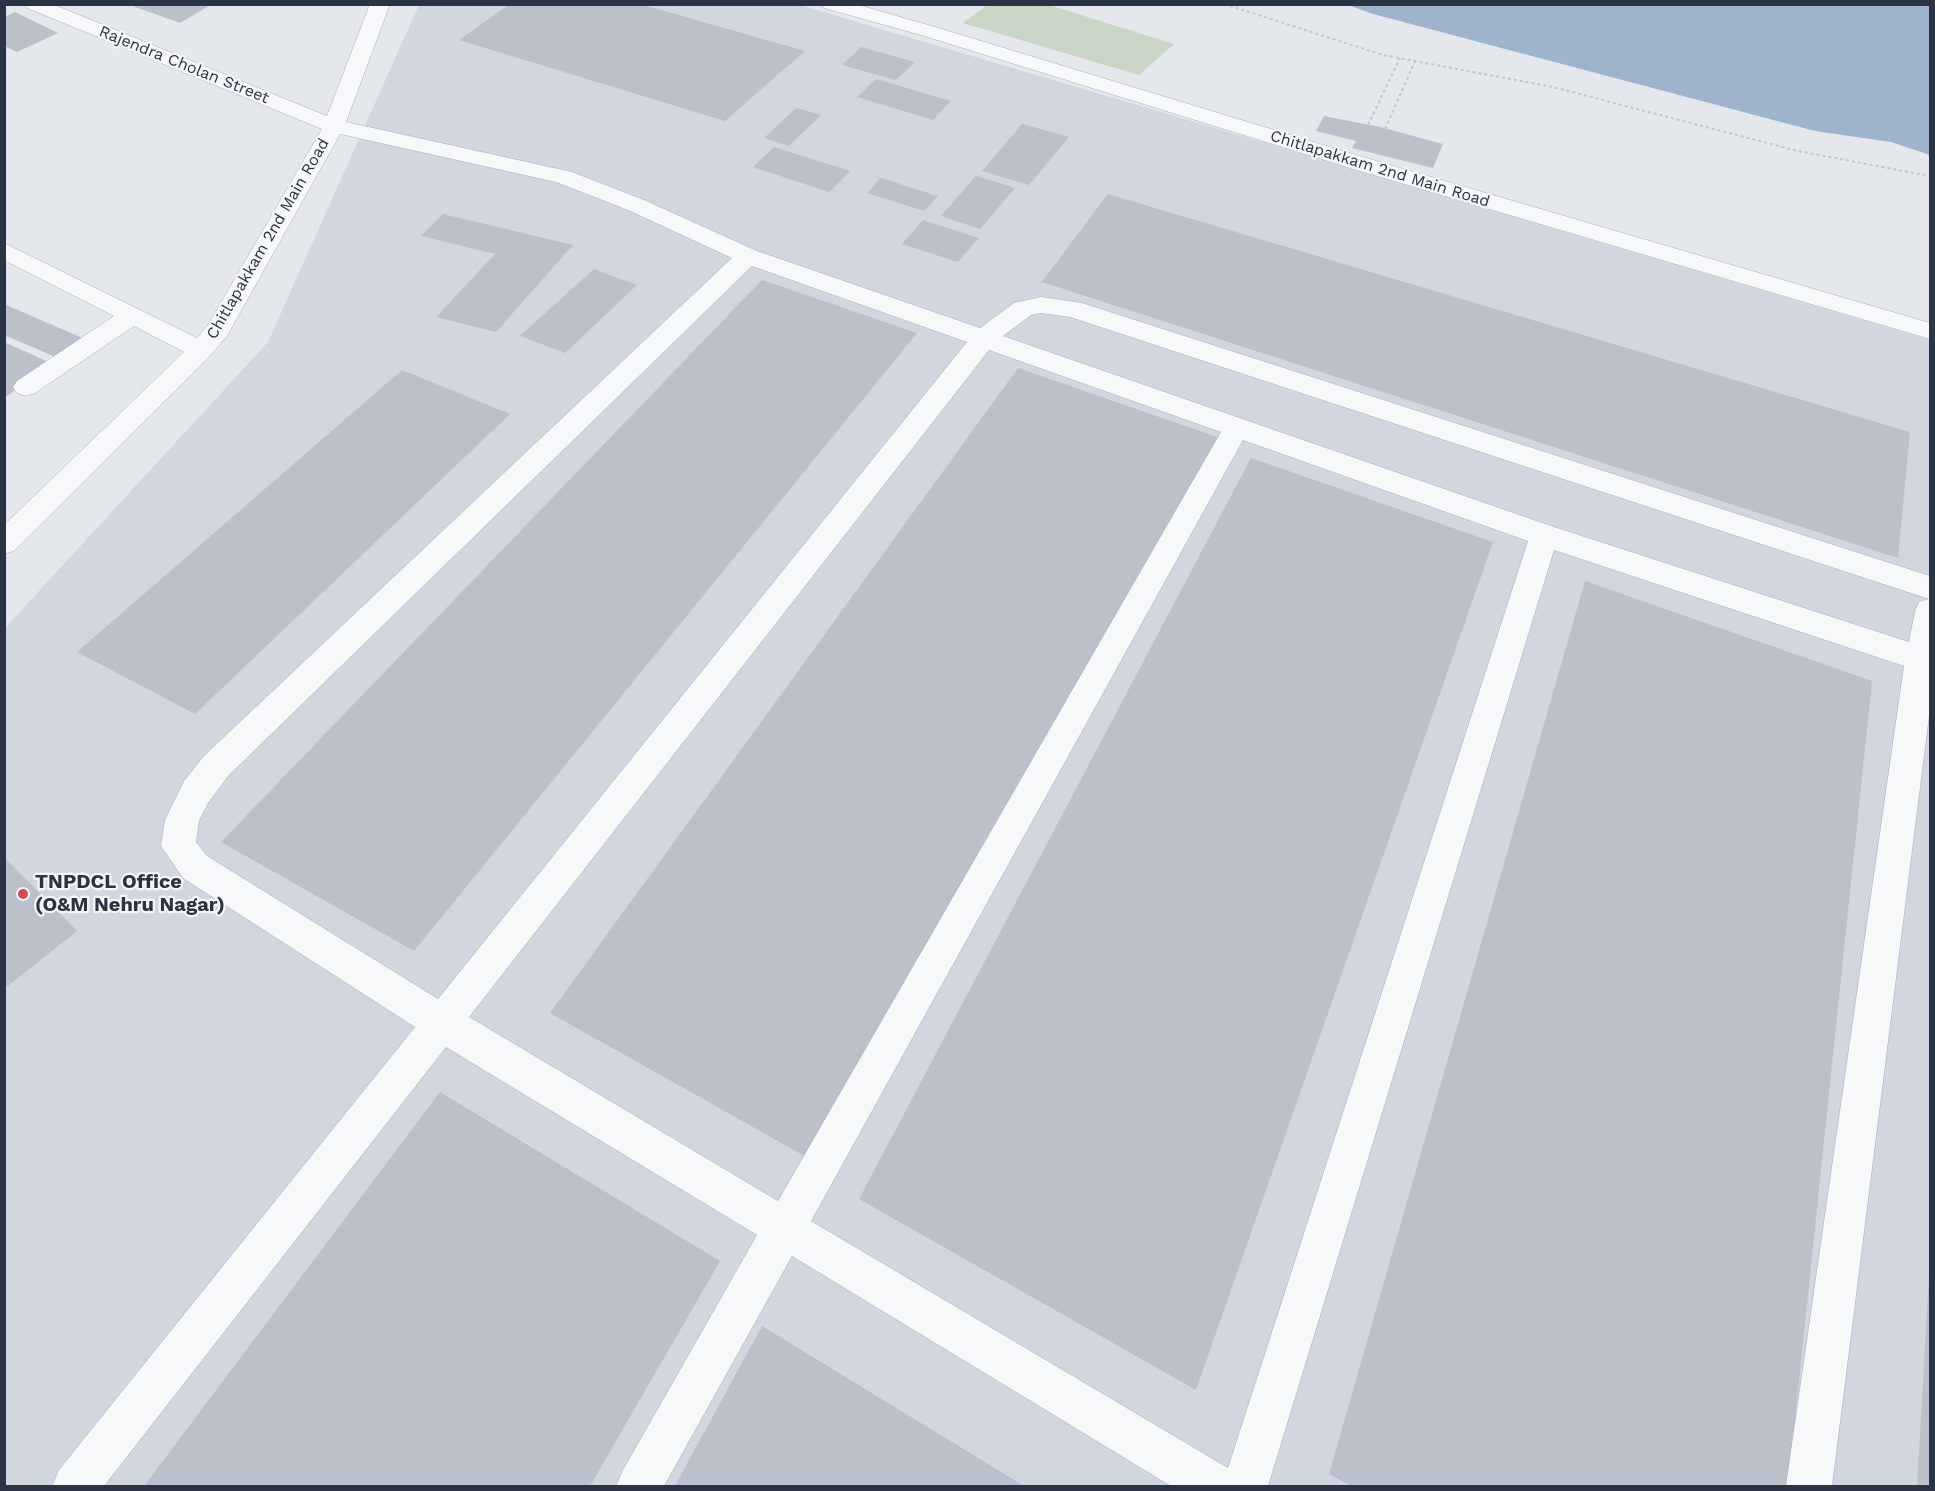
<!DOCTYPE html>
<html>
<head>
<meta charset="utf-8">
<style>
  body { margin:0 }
  #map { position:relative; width:1935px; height:1491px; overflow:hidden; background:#e4e7ec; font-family:"Work Sans",sans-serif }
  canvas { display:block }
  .frame { position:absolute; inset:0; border:6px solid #2b3445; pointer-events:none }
</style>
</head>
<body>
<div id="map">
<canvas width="1935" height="1491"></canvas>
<div class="frame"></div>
</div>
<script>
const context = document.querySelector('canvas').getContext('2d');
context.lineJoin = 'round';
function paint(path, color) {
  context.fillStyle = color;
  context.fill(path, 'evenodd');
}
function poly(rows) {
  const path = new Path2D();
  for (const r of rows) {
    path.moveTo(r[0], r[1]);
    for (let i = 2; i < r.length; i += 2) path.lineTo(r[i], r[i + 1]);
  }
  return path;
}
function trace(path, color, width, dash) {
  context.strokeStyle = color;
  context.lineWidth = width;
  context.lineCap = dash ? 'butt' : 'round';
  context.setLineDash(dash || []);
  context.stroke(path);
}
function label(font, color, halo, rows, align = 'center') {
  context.font = font + ' "Work Sans",sans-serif';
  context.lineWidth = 4.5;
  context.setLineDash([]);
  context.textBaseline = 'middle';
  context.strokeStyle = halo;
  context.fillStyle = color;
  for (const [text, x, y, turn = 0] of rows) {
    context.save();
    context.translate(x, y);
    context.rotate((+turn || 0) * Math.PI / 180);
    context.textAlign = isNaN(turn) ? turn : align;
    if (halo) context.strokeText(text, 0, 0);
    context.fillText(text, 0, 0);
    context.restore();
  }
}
const built = poly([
  [419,5,800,5,1930,340,1930,1486,5,1486,4,629,268,342]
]);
const green = poly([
  [987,5,1049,5,1174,44,1139,75,963,23]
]);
const water = poly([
  [1348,5,1930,5,1930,155,1891,142,1815,131,1373,14]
]);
const building = poly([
  [127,4,212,4,180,23],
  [510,4,640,4,805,51,725,121,459,40],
  [15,12,58,33,17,52,4,46,4,17],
  [861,47,915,62,896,80,842,65],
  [876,79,951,101,933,120,857,97],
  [796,108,821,115,789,146,764,138],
  [1324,116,1380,127,1443,144,1433,168,1352,148,1356,141,1316,131],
  [1022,124,1069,137,1029,185,982,171],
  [774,147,850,171,829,192,753,167],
  [976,176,1015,188,980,229,941,216],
  [881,178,938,196,924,211,867,193],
  [1108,194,1910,432,1898,558,1042,282],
  [443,214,573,245,496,332,436,317,495,254,421,236],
  [923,220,979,238,958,262,902,244],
  [594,269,637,285,565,353,520,336],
  [762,280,917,333,414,951,221,842],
  [4,304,85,339,58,358,4,335],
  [4,342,53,364,4,398],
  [1018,368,1220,438,817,1163,550,1013],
  [402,370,510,414,195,714,77,652],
  [1251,458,1493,542,1196,1390,859,1199],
  [1585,581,1872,681,1788,1486,1351,1486,1329,1474],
  [4,857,77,931,4,989],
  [440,1092,720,1261,590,1486,144,1486],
  [1929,1277,1930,1486,1917,1486],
  [762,1326,1024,1486,675,1486]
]);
const path = poly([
  [1224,4,1383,55,1553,87,1798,151,1930,176],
  [1368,125,1400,58],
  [1385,129,1415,61]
]);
const minor = poly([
  [25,4,52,4,327,116,370,4,390,4,346,122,572,172,644,200,757,251,980,328,1014,303,1041,297,1082,303,1930,576,1930,708,1832,1486,1786,1486,1904,666,1554,550,1268,1486,1171,1486,792,1256,664,1486,616,1486,623,1470,757,1235,446,1047,104,1486,52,1486,59,1470,415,1027,183,878,161,846,165,820,184,781,204,756,732,258,628,210,556,182,340,134,227,336,210,356,14,551,4,554,4,525,184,352,134,326,35,393,26,396,17,393,13,387,17,381,114,316,4,260,4,243,197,338,208,325,322,129,27,8,25,4],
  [752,266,967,342,438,999,207,856,196,842,199,821,208,803,228,776,752,266],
  [1041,313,1070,317,1929,599,1919,602,1915,611,1909,642,1554,527,1003,336,1031,315,1041,313],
  [989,350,1221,432,778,1201,469,1017,989,350],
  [1243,440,1528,541,1228,1468,811,1221,1243,440],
  [822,4,855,4,935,27,1363,157,1930,323,1930,339,1347,167,921,35,824,8,822,4]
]);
const markers = [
  [23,894,6,"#d1495b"]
];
const farStreetnames = [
  ["Rajendra Cholan Street",184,65,22],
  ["Chitlapakkam 2nd Main Road",1380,169,17],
  ["Chitlapakkam 2nd Main Road",268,239,-60]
];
const poiNames = [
  ["TNPDCL Office",35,882],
  ["(O&M Nehru Nagar)",35,905]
];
paint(built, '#d2d6de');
paint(green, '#c9d6c5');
paint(water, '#9fb4cc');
paint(building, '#bbc0ca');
trace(minor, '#a9aeb7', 1);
trace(path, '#c2c5cb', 2, [3, 3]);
paint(minor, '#f7f8fa');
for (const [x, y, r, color] of markers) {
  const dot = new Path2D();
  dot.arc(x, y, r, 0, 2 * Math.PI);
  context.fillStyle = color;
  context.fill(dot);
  trace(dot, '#f4f6f9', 2);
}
label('16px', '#2b3445', '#f4f6f9', farStreetnames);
label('bold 20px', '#2b3445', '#f4f6f9', poiNames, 'left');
</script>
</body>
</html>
